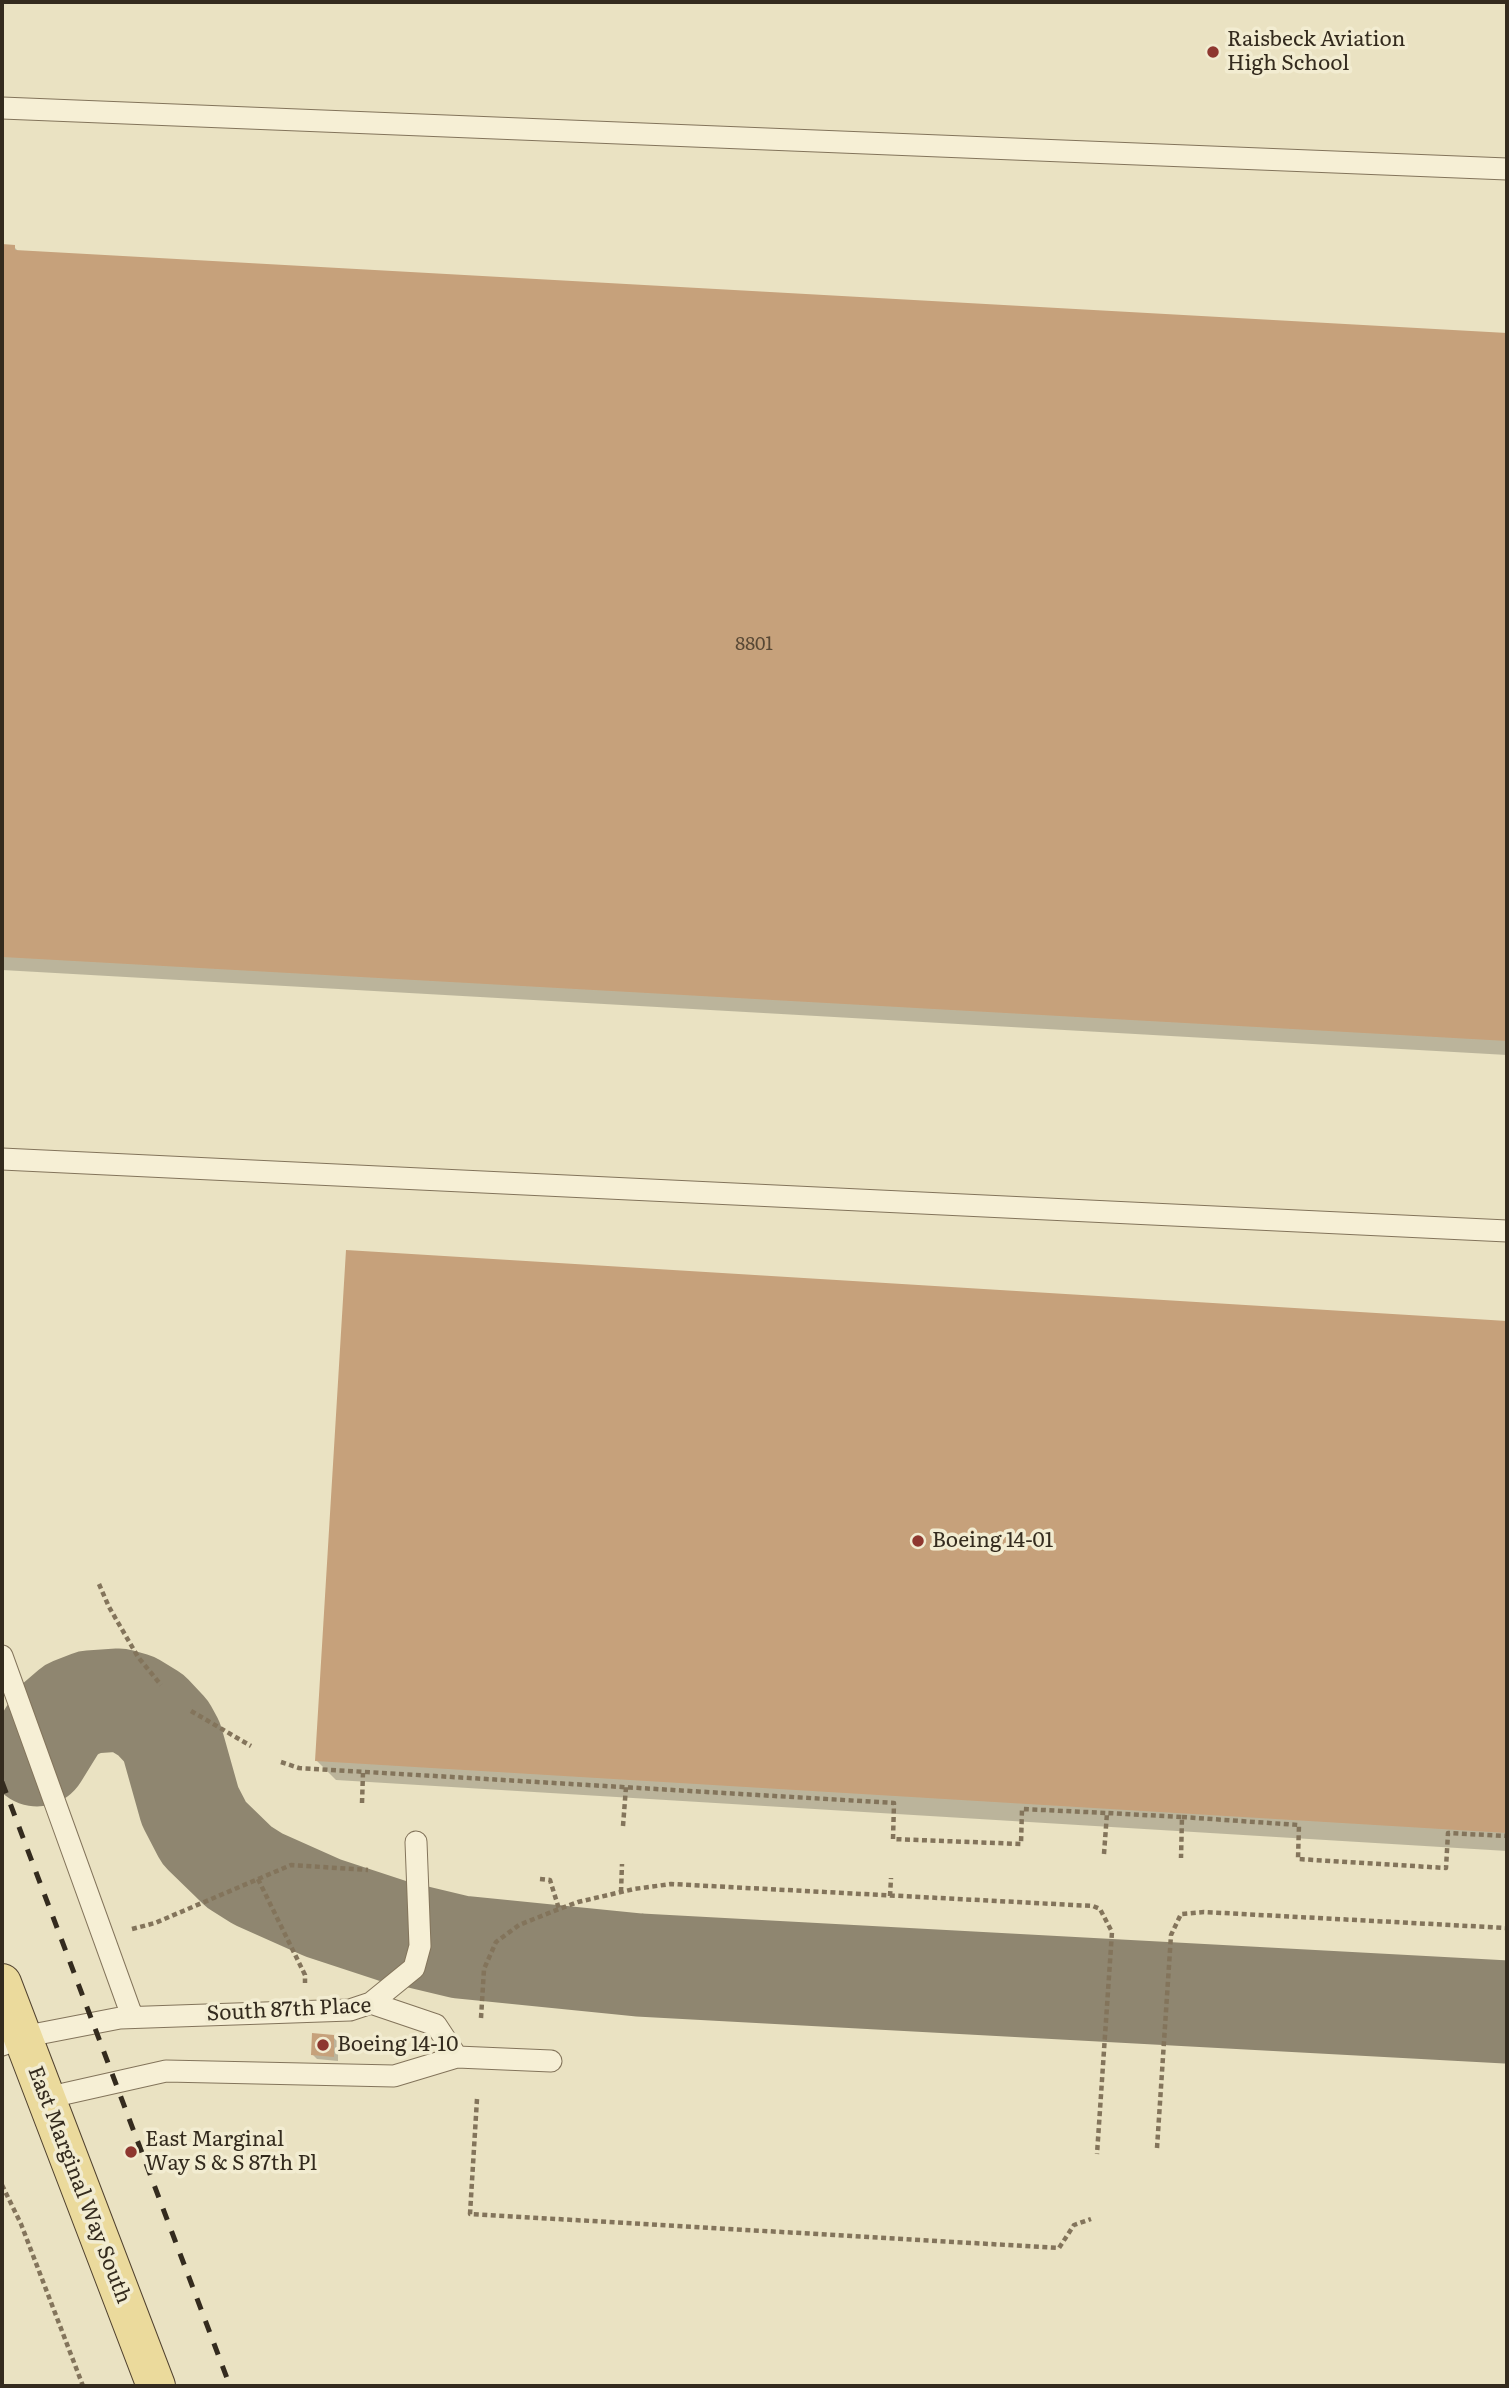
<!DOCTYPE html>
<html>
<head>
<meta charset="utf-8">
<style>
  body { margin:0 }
  #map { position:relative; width:1509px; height:2388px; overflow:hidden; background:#eae2c2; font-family:Literata,serif }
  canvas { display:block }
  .frame { position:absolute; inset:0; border:4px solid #342b1e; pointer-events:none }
</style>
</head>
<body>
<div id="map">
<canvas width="1509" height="2388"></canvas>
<div class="frame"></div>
</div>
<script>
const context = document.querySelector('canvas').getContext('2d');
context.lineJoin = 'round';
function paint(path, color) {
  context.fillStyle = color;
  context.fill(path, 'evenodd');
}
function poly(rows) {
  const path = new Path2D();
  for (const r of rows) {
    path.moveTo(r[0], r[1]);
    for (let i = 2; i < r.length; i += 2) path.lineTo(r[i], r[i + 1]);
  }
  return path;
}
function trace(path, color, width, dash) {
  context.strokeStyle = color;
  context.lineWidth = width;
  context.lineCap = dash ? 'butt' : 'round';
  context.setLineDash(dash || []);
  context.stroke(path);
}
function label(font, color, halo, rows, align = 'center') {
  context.font = font + ' Literata,serif';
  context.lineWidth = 7;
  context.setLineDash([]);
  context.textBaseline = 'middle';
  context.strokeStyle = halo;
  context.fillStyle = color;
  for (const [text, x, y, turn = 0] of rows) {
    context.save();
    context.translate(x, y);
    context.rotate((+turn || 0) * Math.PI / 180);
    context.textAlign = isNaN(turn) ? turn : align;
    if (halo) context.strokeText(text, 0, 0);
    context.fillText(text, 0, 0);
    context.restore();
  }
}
const shadow = poly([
  [2,246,14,247,19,252,1507,335,1507,1055,2,970],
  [347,1252,1507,1323,1507,1851,336,1780,316,1760],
  [333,2037,338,2042,338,2061,317,2059,313,2055]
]);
const taxiway = poly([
  [37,1755,58,1721,72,1709,90,1702,119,1700,133,1704,151,1715,166,1731,172,1742,190,1806,204,1833,239,1867,258,1879,323,1908,393,1931,460,1947,639,1965,1507,2012]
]);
const building = poly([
  [2,244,15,245,15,250,1507,333,1507,1041,2,957],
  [346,1250,1507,1321,1507,1833,315,1761],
  [312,2033,334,2035,334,2057,311,2055]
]);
const path = poly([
  [99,1584,109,1607,138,1657,161,1685],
  [191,1711,251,1746],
  [281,1762,299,1768,894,1803,893,1839,1021,1844,1022,1809,1107,1813],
  [362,1803,363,1773],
  [1182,1817,1299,1825,1298,1859,1446,1868,1448,1833,1507,1836],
  [623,1826,626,1787],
  [1104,1854,1107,1813,1182,1817,1181,1858],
  [258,1879,305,1975,305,1983],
  [540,1879,550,1880,559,1909],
  [621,1892,622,1864],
  [890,1896,891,1878],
  [132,1929,155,1923,291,1865,368,1870],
  [481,2018,484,1969,496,1942,519,1925,559,1909,578,1902,634,1889,671,1884,1093,1906,1100,1909,1112,1932,1097,2154],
  [477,2099,470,2214,1059,2248,1074,2225,1091,2219],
  [1157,2148,1171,1935,1181,1914,1204,1912,1507,1928],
  [2,2185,21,2224,83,2386]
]);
const lane = poly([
  [2,108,1507,169],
  [2,1159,1507,1231],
  [2,1656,132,2016],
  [371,2003,414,1968,420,1946,416,1842],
  [2,2045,22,2037,120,2018,350,2010,371,2003,436,2025,457,2057,394,2076,166,2071,46,2098],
  [457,2057,551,2061]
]);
const primary = poly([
  [2,1983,156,2386]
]);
const rail = poly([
  [2,1782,230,2386]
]);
const markers = [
  [1213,52,7,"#8e372f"],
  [918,1541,7,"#8e372f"],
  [323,2045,7,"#8e372f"],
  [131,2152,7,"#8e372f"]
];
const numberNames = [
  ["8801",754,645]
];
const poiNames = [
  ["Raisbeck Aviation",1227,40],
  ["High School",1227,64],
  ["Boeing 14-01",932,1541],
  ["Boeing 14-10",337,2045],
  ["East Marginal",145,2140],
  ["Way S & S 87th Pl",145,2164]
];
const streetNames = [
  ["South 87th Place",289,2010,-3],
  ["East Marginal Way South",79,2185,69]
];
paint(shadow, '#0003');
trace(taxiway, '#8f8670', 103);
paint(building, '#c6a17b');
trace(lane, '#83745b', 23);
trace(primary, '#51422f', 40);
trace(path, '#83745b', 4.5, [5, 3.5]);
trace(lane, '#f6efd5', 21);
trace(primary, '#ebda9c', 38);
trace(rail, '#342b1e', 5, [12, 12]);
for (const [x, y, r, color] of markers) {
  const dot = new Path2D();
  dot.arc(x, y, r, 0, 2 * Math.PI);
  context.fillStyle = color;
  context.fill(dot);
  trace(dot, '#f2ecd1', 2.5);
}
label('18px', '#584835', null, numberNames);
label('21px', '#342b1e', '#f2ecd1', poiNames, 'left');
label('21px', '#342b1e', '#f2ecd1', streetNames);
</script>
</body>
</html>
